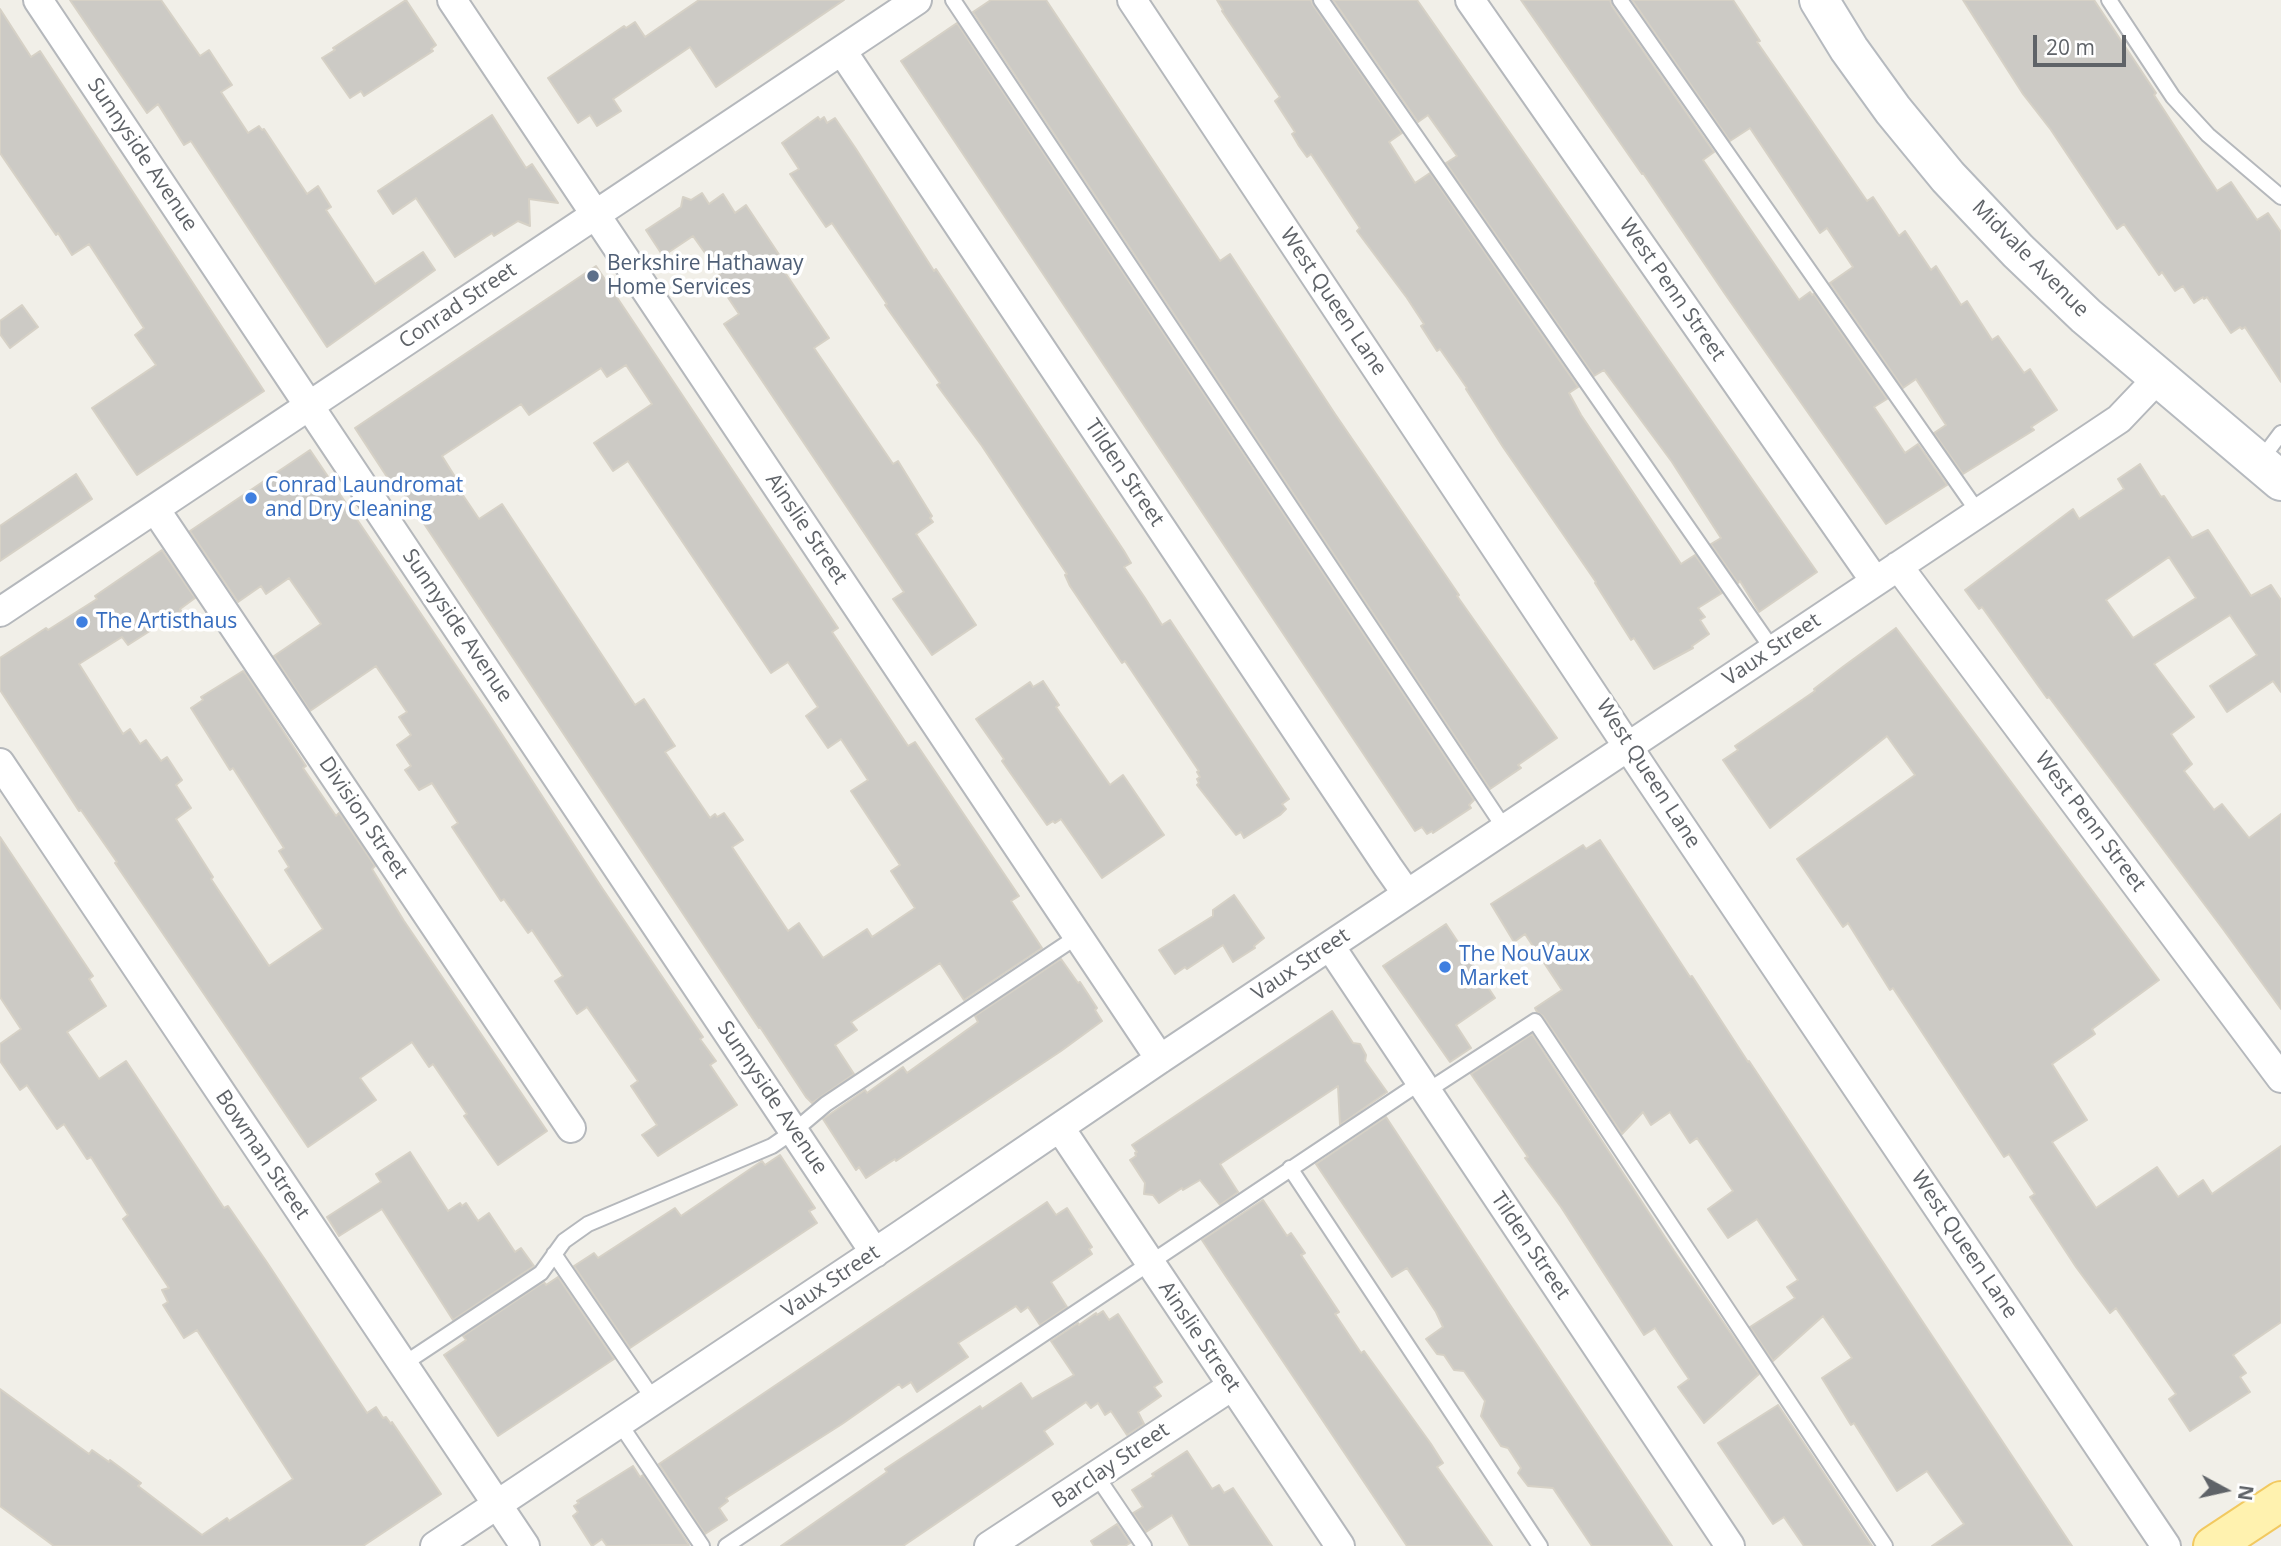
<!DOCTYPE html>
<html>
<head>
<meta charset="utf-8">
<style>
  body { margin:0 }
  #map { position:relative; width:2281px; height:1546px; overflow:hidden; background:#f1efe8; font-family:"Open Sans",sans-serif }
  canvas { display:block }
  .north { position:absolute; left:2190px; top:1455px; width:70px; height:70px; -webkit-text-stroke:5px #fff; paint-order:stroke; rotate:98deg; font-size:19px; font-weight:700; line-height:28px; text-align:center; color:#5f6368 }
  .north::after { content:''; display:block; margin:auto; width:24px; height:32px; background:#5f6368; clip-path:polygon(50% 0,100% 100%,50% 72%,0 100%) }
  .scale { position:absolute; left:2033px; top:35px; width:93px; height:32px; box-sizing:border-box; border:4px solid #5f6368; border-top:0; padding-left:9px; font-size:21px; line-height:24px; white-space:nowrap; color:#5f6368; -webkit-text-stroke:5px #fff; paint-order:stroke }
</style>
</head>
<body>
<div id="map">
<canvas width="2281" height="1546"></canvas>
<div class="north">N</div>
<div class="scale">20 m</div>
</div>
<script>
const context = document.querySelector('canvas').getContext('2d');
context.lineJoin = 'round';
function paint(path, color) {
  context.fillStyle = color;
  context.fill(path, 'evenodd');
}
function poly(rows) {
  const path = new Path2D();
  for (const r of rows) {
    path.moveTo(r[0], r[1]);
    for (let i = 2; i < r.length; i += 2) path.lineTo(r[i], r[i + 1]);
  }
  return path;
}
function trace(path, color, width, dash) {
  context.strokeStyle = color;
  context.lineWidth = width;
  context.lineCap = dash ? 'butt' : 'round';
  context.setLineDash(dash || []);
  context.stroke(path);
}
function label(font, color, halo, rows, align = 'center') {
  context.font = font + ' "Open Sans",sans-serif';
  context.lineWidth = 7;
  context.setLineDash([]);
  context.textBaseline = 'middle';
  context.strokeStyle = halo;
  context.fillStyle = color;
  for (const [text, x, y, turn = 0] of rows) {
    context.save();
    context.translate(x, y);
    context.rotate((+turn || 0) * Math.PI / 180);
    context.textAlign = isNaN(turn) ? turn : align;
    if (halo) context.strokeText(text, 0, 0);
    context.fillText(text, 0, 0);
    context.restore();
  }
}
const building = poly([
  [70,0,161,0,200,56,209,50,232,85,221,92,248,133,259,126,262,130,264,129,307,194,318,186,331,207,326,210,375,284,423,252,435,270,327,347,191,141,184,145,158,104,147,113,70,0],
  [406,0,436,45,431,49,433,51,364,96,361,91,350,98,322,58,335,50,333,48,406,0],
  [699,0,844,0,716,87,690,47,613,99,621,111,597,126,590,115,578,123,548,78,624,26,626,28,635,22,645,37,699,0],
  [991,0,1046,0,1220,261,1230,254,1335,414,1433,557,1459,595,1457,596,1557,738,1518,765,1521,768,1490,789,973,12,991,0],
  [1217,0,1311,0,1313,5,1402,133,1389,142,1415,183,1430,173,1578,387,1569,393,1581,415,1681,564,1695,555,1722,593,1698,608,1705,617,1700,620,1709,634,1692,646,1693,648,1654,669,1634,638,1631,640,1595,583,1596,582,1503,447,1466,389,1467,388,1440,349,1437,351,1421,326,1424,324,1407,298,1357,231,1360,228,1311,154,1307,157,1299,146,1292,134,1295,132,1275,101,1280,97,1222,11,1223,10,1217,0],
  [1333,0,1417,0,1817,572,1759,612,1740,581,1738,583,1711,544,1721,538,1672,462,1604,370,1594,376,1446,163,1457,156,1428,115,1418,122,1333,0],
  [1521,0,1610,0,1612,6,1714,152,1703,160,1746,223,1799,300,1810,292,1812,295,1814,294,1887,399,1874,407,1891,432,1905,453,1918,444,1947,485,1886,524,1725,294,1643,173,1642,174,1521,0],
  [1632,0,1733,0,1760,41,1757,42,1867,201,1873,197,1899,236,1905,231,1931,270,1936,266,1961,305,1967,301,1992,340,1998,336,2024,373,2030,369,2057,410,2031,427,2034,430,1963,474,1934,433,1946,425,1916,379,1903,388,1830,283,1853,267,1827,228,1820,233,1750,128,1730,141,1632,0],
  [1963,0,2094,0,2156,93,2154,95,2217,191,2231,182,2257,220,2268,213,2281,232,2281,382,2245,327,2242,329,2240,327,2231,333,2207,297,2204,299,2203,297,2194,303,2183,286,2175,291,2162,272,2159,275,2124,224,2117,229,2051,130,2023,94,1963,0],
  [0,9,31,57,40,51,264,391,137,475,92,408,156,365,135,335,144,328,89,244,72,255,58,233,56,235,0,153,0,9],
  [957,23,1474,800,1469,805,1471,808,1433,833,1432,831,1427,834,1422,827,1415,831,901,61,957,23],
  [492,115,526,168,532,164,558,203,529,199,530,226,518,221,494,236,492,233,455,257,416,198,393,214,378,191,492,115],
  [818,117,820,120,824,117,827,123,835,118,856,149,934,271,936,269,1124,551,1131,563,1124,567,1145,598,1162,625,1170,620,1289,799,1282,804,1286,809,1280,815,1244,838,1241,832,1236,835,1197,785,1199,783,1197,779,1200,777,1197,772,1199,771,1125,661,1122,663,1105,638,1070,586,1065,575,1067,574,982,446,937,385,940,383,885,305,887,304,832,223,826,227,790,174,799,169,782,143,818,117],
  [702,193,709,204,723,194,735,213,746,205,786,265,782,268,829,338,814,348,893,464,898,461,932,516,930,518,933,522,916,534,976,625,932,655,893,599,904,592,724,324,739,314,715,278,720,274,693,236,663,256,646,230,681,207,683,197,691,200,702,193],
  [596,266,838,628,832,632,908,746,915,742,1019,896,1011,901,1042,948,964,1000,940,963,851,1022,857,1030,835,1045,854,1074,812,1103,806,1097,760,1027,759,1028,395,480,391,483,355,428,596,266],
  [626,365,652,404,594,443,613,471,628,461,771,673,788,662,818,707,806,716,828,748,841,739,868,780,851,791,900,865,891,871,915,908,872,937,867,929,823,958,799,923,788,931,732,847,743,840,734,827,724,813,717,817,715,814,710,818,665,752,675,746,644,699,635,705,502,504,479,519,454,482,457,480,442,456,521,404,529,415,601,368,607,377,626,365],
  [22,305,38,327,10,348,0,334,0,321,22,305],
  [310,450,488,713,602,888,703,1037,700,1039,716,1061,710,1065,737,1105,658,1156,642,1135,657,1125,631,1086,638,1081,587,1007,577,1014,555,981,563,976,532,930,528,933,504,899,501,901,452,827,458,823,432,783,419,790,405,770,411,766,397,745,411,735,399,717,407,712,376,666,310,711,274,656,321,624,289,578,266,594,261,586,238,602,190,531,310,450],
  [2140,464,2161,497,2164,496,2192,538,2208,530,2251,596,2271,585,2281,600,2281,692,2273,681,2227,712,2210,686,2257,655,2230,615,2154,664,2194,717,2171,734,2192,764,2184,771,2214,810,2222,804,2249,838,2281,814,2281,1009,2223,929,2049,697,2047,698,1982,607,1979,609,1965,590,2073,509,2079,519,2124,489,2118,479,2140,464],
  [2169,557,2196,598,2133,638,2106,600,2169,557],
  [76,474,92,499,0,561,0,526,76,474],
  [162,550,195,598,180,609,181,611,128,645,122,637,79,664,123,734,130,729,140,744,146,740,161,761,167,757,182,780,176,785,191,808,176,819,213,877,211,879,269,966,323,929,285,870,289,867,279,851,284,848,233,768,230,770,191,708,203,700,201,697,243,671,246,674,306,766,303,768,336,816,339,813,375,866,372,869,404,921,547,1131,498,1165,464,1116,467,1114,433,1064,429,1067,412,1042,360,1078,376,1100,308,1147,115,863,117,862,81,810,79,811,0,690,0,658,46,628,48,630,97,599,95,596,162,550],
  [1896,628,2159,980,2092,1029,2095,1034,2052,1064,2087,1120,2052,1142,2096,1208,2157,1167,2178,1197,2203,1180,2212,1194,2281,1146,2281,1322,2233,1355,2246,1373,2240,1377,2250,1392,2190,1431,2169,1399,2176,1394,2116,1308,2110,1313,2076,1267,2030,1197,2035,1194,2009,1154,2004,1157,1893,988,1890,990,1848,923,1843,927,1797,859,1915,775,1887,736,1770,828,1723,760,1738,750,1735,746,1815,691,1814,689,1844,666,1896,628],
  [1043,681,1059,705,1056,707,1110,785,1123,775,1164,835,1102,878,1061,819,1055,823,1053,821,1047,825,1002,761,1004,759,976,719,1030,682,1033,687,1043,681],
  [0,837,93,976,89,979,106,1006,67,1032,99,1079,126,1061,224,1208,228,1206,266,1261,367,1413,376,1407,383,1418,386,1417,391,1424,392,1422,441,1494,363,1546,54,1546,0,1506,0,1389,89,1454,92,1450,109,1462,110,1460,141,1483,138,1486,202,1535,227,1518,229,1521,293,1479,197,1330,184,1338,163,1305,168,1302,162,1290,169,1288,123,1219,128,1215,91,1157,87,1159,64,1124,57,1129,27,1085,20,1090,0,1061,0,1044,21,1029,0,997,0,837],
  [1600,840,1690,977,1692,976,1748,1062,1749,1061,2072,1546,1932,1546,1964,1524,1927,1471,1897,1491,1854,1423,1851,1425,1822,1378,1852,1358,1823,1316,1773,1361,1750,1327,1795,1298,1787,1287,1798,1280,1757,1219,1728,1238,1708,1209,1733,1191,1697,1138,1690,1143,1670,1112,1651,1125,1643,1112,1622,1134,1543,1016,1537,1012,1535,1008,1562,990,1525,934,1514,942,1491,904,1583,845,1586,849,1600,840],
  [1234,895,1264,938,1254,946,1255,948,1233,962,1223,945,1187,969,1185,967,1175,974,1159,950,1213,916,1213,910,1234,895],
  [1446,924,1495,998,1456,1025,1471,1048,1450,1062,1383,966,1446,924],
  [1061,959,1078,983,1080,982,1097,1008,1095,1010,1102,1021,1061,1051,896,1161,895,1159,866,1178,859,1167,856,1170,823,1119,865,1090,867,1093,903,1067,907,1073,978,1022,975,1016,1061,959],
  [1332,1011,1353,1043,1360,1044,1366,1055,1365,1061,1387,1092,1340,1125,1338,1086,1220,1164,1238,1192,1220,1205,1200,1180,1183,1190,1182,1188,1159,1203,1153,1195,1144,1194,1145,1183,1130,1160,1136,1156,1135,1153,1137,1152,1132,1145,1332,1011],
  [1532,1034,1674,1251,1759,1374,1704,1423,1678,1387,1689,1379,1672,1354,1655,1328,1644,1335,1561,1207,1525,1158,1528,1157,1471,1074,1532,1034],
  [1386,1117,1508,1302,1672,1546,1592,1546,1553,1488,1528,1486,1518,1473,1521,1468,1508,1448,1501,1446,1481,1416,1485,1401,1464,1371,1454,1370,1444,1355,1437,1354,1426,1339,1443,1327,1436,1312,1407,1268,1392,1277,1316,1164,1386,1117],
  [410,1152,448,1211,460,1203,462,1206,466,1203,478,1221,489,1213,515,1252,521,1248,534,1266,453,1320,382,1209,339,1236,327,1217,381,1182,376,1174,410,1152],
  [780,1155,815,1208,809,1211,817,1223,630,1348,574,1266,594,1253,598,1258,675,1208,681,1216,762,1161,765,1165,780,1155],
  [1263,1200,1287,1236,1291,1233,1305,1253,1301,1255,1339,1312,1335,1314,1361,1353,1364,1351,1431,1444,1443,1463,1437,1467,1492,1546,1407,1546,1227,1278,1202,1240,1263,1200],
  [1047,1202,1056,1215,1067,1208,1092,1247,1089,1249,1092,1254,1051,1282,1067,1307,1040,1325,1028,1307,1021,1312,1016,1306,958,1343,968,1357,917,1392,911,1382,902,1388,899,1384,842,1424,726,1498,728,1501,719,1508,727,1520,705,1534,659,1464,1047,1202],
  [558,1277,614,1359,498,1436,444,1355,466,1340,463,1336,544,1282,546,1285,558,1277],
  [1103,1311,1109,1320,1118,1314,1162,1382,1154,1387,1161,1396,1138,1412,1144,1424,1127,1435,1111,1411,1105,1415,1098,1403,1091,1408,1086,1402,1044,1431,1053,1444,903,1546,781,1546,887,1472,885,1469,980,1406,982,1409,1021,1383,1032,1399,1074,1375,1051,1341,1078,1323,1079,1325,1096,1313,1097,1315,1103,1311],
  [1778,1405,1809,1451,1872,1546,1804,1546,1784,1517,1773,1524,1718,1443,1778,1405],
  [1187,1451,1212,1489,1219,1485,1224,1493,1233,1488,1272,1546,1190,1546,1172,1515,1146,1532,1133,1513,1143,1507,1132,1490,1154,1476,1152,1474,1187,1451],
  [633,1466,640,1477,643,1475,689,1545,607,1546,602,1539,592,1546,573,1516,578,1512,574,1506,579,1503,577,1501,633,1466],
  [1117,1524,1130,1543,1125,1546,1094,1546,1091,1541,1117,1524]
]);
const lane = poly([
  [953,0,1505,829],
  [1321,0,1773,650],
  [1620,0,1978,512],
  [2109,0,2173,97,2208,135,2281,197],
  [2260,461,2281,433],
  [1427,1091,1535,1021,1885,1546],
  [1290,1168,1540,1546],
  [554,1254,654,1400],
  [402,1365,541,1273,564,1241,588,1224,772,1146,794,1131,826,1104,1078,936],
  [620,1424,702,1546],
  [1096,1475,1144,1546],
  [726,1546,1421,1082]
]);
const street = poly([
  [38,0,875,1253],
  [452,0,1160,1059],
  [1132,0,1648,777,2166,1546],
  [1470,0,1875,581],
  [842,51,1388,867,1407,894],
  [155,509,571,1128],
  [1898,566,2281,1078],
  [0,612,917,0],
  [0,763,525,1546],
  [1330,946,1730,1546],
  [1060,1128,1340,1546],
  [435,1546,898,1237,1160,1059,2119,419,2159,377],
  [989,1546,1232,1386]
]);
const secondary = poly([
  [1819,0,1849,49,1893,110,1948,177,2018,251,2086,316,2281,481]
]);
const primary = poly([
  [2213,1546,2281,1501]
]);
const markers = [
  [593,276,7,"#5c6f8a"],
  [251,498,7,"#3f7fe0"],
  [82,622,7,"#3f7fe0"],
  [1445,967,7,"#3f7fe0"]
];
const streetNames = [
  ["Sunnyside Avenue",142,155,56],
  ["Midvale Avenue",2030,259,45],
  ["West Penn Street",1672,290,55],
  ["West Queen Lane",1333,302,56],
  ["Conrad Street",458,306,-34],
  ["Tilden Street",1124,473,56],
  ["Ainslie Street",806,529,56],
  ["Sunnyside Avenue",457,626,56],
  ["Vaux Street",1772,650,-34],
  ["West Queen Lane",1648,774,57],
  ["Division Street",363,818,56],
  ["West Penn Street",2090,822,53],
  ["Vaux Street",1301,965,-34],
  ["Sunnyside Avenue",772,1098,56],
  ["Bowman Street",262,1155,56],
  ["West Queen Lane",1964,1245,56],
  ["Tilden Street",1530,1246,56],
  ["Vaux Street",831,1282,-34],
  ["Ainslie Street",1199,1337,56],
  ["Barclay Street",1111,1466,-34]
];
const serviceNames = [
  ["Berkshire Hathaway",607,264],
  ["Home Services",607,288]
];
const shopNames = [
  ["Conrad Laundromat",265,486],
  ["and Dry Cleaning",265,510],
  ["The Artisthaus",96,622],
  ["The NouVaux",1459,955],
  ["Market",1459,979]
];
paint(building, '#cccac5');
trace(building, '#d6d1c6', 2);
trace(lane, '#b5b8bc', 18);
trace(street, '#b5b8bc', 32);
trace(secondary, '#b6babf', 42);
trace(primary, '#f2c960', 42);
trace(lane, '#fff', 14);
trace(street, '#fff', 28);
trace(secondary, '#fff', 38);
trace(primary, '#fff2af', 38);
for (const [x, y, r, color] of markers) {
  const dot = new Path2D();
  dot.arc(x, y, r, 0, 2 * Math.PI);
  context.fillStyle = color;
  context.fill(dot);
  trace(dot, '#fff', 2.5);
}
label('21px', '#5f6368', '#fff', streetNames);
label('21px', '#4e5e75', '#fff', serviceNames, 'left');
label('21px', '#366cbe', '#fff', shopNames, 'left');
</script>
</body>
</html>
